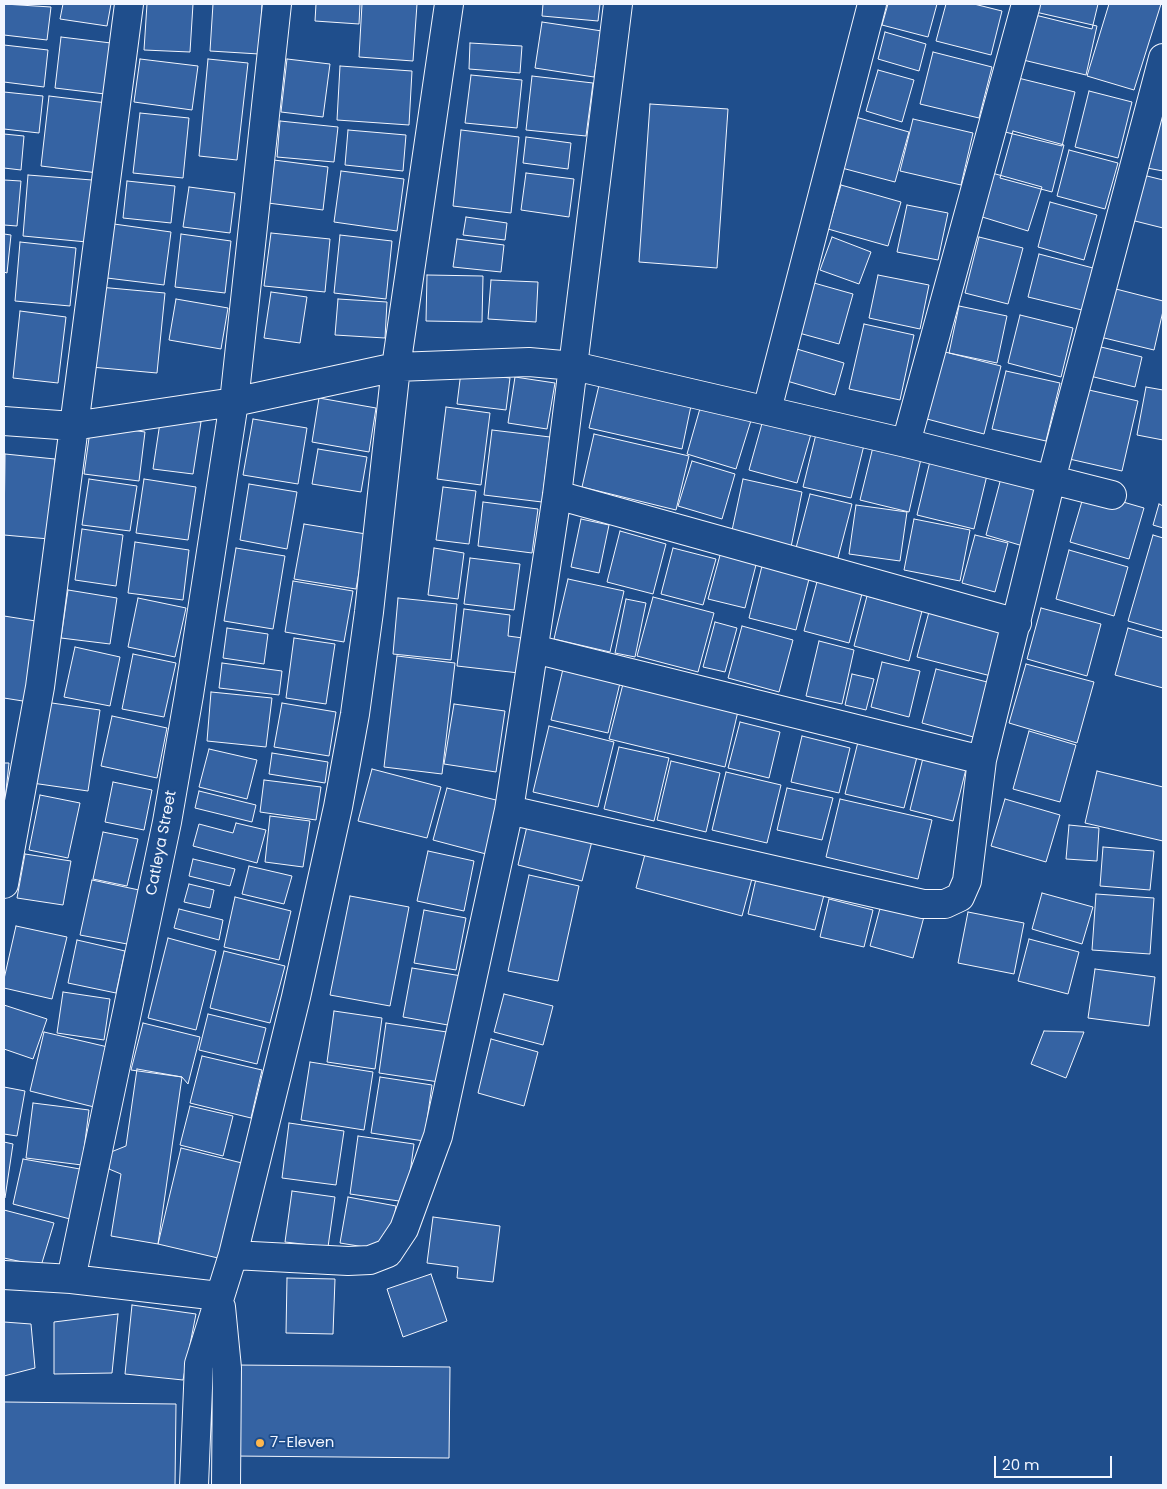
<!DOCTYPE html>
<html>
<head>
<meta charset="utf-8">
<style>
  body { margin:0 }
  #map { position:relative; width:1167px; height:1489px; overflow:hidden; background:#1f4e8c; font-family:Poppins,sans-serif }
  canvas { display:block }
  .frame { position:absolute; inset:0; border:5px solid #f2f6ff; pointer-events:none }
  .scale { position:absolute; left:994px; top:1456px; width:118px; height:22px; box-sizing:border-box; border:2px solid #f2f6ff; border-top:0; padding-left:6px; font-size:15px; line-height:18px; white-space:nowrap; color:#f2f6ff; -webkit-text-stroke:4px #1f4e8c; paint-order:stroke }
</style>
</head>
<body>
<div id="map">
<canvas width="1167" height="1489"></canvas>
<div class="frame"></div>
<div class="scale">20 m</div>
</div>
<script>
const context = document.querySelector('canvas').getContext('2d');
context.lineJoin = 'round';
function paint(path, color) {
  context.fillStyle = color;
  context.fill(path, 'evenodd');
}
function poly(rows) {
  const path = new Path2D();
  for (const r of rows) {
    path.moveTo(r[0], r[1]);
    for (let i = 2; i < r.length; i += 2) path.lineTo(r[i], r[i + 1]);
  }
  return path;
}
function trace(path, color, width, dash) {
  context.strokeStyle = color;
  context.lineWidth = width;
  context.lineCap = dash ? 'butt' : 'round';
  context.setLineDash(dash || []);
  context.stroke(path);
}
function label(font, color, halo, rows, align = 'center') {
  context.font = font + ' Poppins,sans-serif';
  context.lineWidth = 4;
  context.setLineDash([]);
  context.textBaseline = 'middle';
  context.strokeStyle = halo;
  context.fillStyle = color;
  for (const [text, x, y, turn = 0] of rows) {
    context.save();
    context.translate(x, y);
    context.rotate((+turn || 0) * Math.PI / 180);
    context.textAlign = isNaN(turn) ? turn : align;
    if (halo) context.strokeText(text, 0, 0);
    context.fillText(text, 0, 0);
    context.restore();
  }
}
const building = poly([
  [4,4,51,7,47,40,4,35,4,4],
  [63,4,111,4,107,26,60,19,63,4],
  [147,4,193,4,190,52,144,50,147,4],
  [213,4,262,4,259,54,210,51,213,4],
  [316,4,360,4,359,24,315,21,316,4],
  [362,4,417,4,413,61,359,57,362,4],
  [543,4,600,4,598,21,542,16,543,4],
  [888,4,937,4,928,37,882,25,888,4],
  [946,4,974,4,1002,11,991,55,936,41,946,4],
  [1034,4,1098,4,1092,29,1031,14,1034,4],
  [1109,4,1161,4,1134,90,1087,76,1109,4],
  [1031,11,1097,26,1086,75,1019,59,1031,11],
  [542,22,602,31,594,77,535,68,542,22],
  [885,32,926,44,919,71,878,59,885,32],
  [61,37,111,43,105,94,55,88,61,37],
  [470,43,522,46,520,73,469,69,470,43],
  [4,45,48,50,44,87,4,82,4,45],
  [933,52,992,67,979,118,920,104,933,52],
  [140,59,198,66,192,110,134,102,140,59],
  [208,59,248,63,237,160,199,156,208,59],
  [287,59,330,64,323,117,281,112,287,59],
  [340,66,412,71,409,125,337,120,340,66],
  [878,70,914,80,902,122,866,111,878,70],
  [471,75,522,80,517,128,465,123,471,75],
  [532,76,593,83,586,136,526,130,532,76],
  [1014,77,1075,92,1062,146,1001,131,1014,77],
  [1163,86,1163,171,1147,168,1163,86],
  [1089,91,1132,102,1118,158,1075,147,1089,91],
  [4,92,43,96,39,133,4,129,4,92],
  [49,96,107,103,98,173,41,166,49,96],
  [650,104,728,109,717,268,639,262,650,104],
  [140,113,189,118,183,178,133,173,140,113],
  [852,116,909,132,895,182,838,167,852,116],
  [913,119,973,133,961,185,900,171,913,119],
  [280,121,338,127,334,162,277,157,280,121],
  [348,130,406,135,403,171,345,165,348,130],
  [461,130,519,137,511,213,453,206,461,130],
  [1013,131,1064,145,1052,192,1000,178,1013,131],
  [4,134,24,136,21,170,4,168,4,134],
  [526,137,571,143,568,169,523,163,526,137],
  [1069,150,1118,163,1105,209,1057,196,1069,150],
  [266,159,328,167,323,210,260,202,266,159],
  [341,171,404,179,397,231,334,222,341,171],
  [526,173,574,179,569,217,521,210,526,173],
  [992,173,1042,187,1028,231,979,216,992,173],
  [1139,174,1163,180,1163,228,1127,219,1139,174],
  [28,175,92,180,87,242,23,236,28,175],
  [4,180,21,181,17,226,4,225,4,180],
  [127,181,175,186,171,223,123,218,127,181],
  [841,185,901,202,888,246,828,229,841,185],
  [189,187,235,193,230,233,183,227,189,187],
  [1050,202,1097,215,1084,260,1038,247,1050,202],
  [907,205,948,213,938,260,897,252,907,205],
  [466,217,507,223,505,240,463,235,466,217],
  [114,224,171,232,164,285,107,278,114,224],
  [271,233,330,239,325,292,264,286,271,233],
  [4,234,11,235,7,273,4,272,4,234],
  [181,234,231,241,225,293,175,287,181,234],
  [340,235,392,241,386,299,334,293,340,235],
  [832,237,871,252,859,284,820,270,832,237],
  [979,237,1023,248,1008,304,965,293,979,237],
  [457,239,504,245,501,272,453,267,457,239],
  [20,242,76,248,70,306,15,301,20,242],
  [1039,254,1093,268,1082,310,1028,297,1039,254],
  [427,275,483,276,482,322,426,321,427,275],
  [878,275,929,285,920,329,869,318,878,275],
  [491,280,538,282,536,322,488,319,491,280],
  [814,283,853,294,839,344,799,333,814,283],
  [99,287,165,293,157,373,91,367,99,287],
  [1108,287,1163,301,1163,311,1154,350,1096,336,1108,287],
  [271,292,307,297,300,343,264,338,271,292],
  [176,299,228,308,221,349,169,340,176,299],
  [338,299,387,302,385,338,335,335,338,299],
  [959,306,1007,316,997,363,949,353,959,306],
  [20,311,66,317,58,383,13,378,20,311],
  [1020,315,1073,328,1061,377,1008,363,1020,315],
  [864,324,914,335,900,400,849,389,864,324],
  [1097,346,1142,357,1135,387,1090,376,1097,346],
  [790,347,844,363,835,395,780,379,790,347],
  [945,352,1001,366,984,434,927,419,945,352],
  [1006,371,1060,383,1046,441,992,429,1006,371],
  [461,372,510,378,506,410,457,404,461,372],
  [515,377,555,383,547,429,508,423,515,377],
  [600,381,692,401,682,449,589,428,600,381],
  [1146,387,1163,390,1163,440,1137,435,1146,387],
  [1080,388,1138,401,1122,471,1065,458,1080,388],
  [319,398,376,408,369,452,312,442,319,398],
  [703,398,753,414,736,469,687,454,703,398],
  [446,407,490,413,481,485,437,479,446,407],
  [161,416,201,422,193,474,153,469,161,416],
  [253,419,307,428,298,484,243,475,253,419],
  [763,420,811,434,797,483,749,470,763,420],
  [91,424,145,432,139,481,84,474,91,424],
  [492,430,550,437,542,502,484,495,492,430],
  [817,430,865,441,851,498,803,487,817,430],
  [594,434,689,456,676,510,582,487,594,434],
  [873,447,921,459,909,512,860,500,873,447],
  [318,449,367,457,361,492,312,484,318,449],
  [5,454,55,459,49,539,4,535,5,454],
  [931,457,988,471,974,529,917,515,931,457],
  [692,461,735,474,722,519,678,506,692,461],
  [1001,478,1039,488,1023,546,986,535,1001,478],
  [89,479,137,486,130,531,82,525,89,479],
  [144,479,196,487,188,540,136,533,144,479],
  [743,479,802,492,791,547,731,535,743,479],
  [249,484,297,492,287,549,240,540,249,484],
  [443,487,476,491,469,544,436,540,443,487],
  [1085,491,1144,508,1129,559,1070,542,1085,491],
  [810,494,852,504,838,558,796,548,810,494],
  [483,502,538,509,532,553,478,546,483,502],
  [1159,504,1163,506,1163,528,1153,525,1159,504],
  [856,505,907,512,900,561,849,554,856,505],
  [581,519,609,525,599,573,571,567,581,519],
  [914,519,970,530,960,581,904,570,914,519],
  [304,524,366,534,356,589,294,579,304,524],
  [82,529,123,535,116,586,75,580,82,529],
  [620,531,666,544,653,594,607,582,620,531],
  [975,535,1008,543,995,592,962,583,975,535],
  [1153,535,1163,538,1163,631,1128,621,1153,535],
  [135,542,189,550,183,600,128,593,135,542],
  [236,548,285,556,273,629,224,621,236,548],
  [434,548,464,553,458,599,428,595,434,548],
  [673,548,716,559,703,605,661,594,673,548],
  [722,548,758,557,745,608,708,599,722,548],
  [1069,550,1128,567,1114,616,1056,599,1069,550],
  [470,558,520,564,514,610,464,604,470,558],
  [762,566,809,579,796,630,749,618,762,566],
  [818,578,863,590,849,643,804,631,818,578],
  [568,579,624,591,610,652,554,639,568,579],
  [293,581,353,591,344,642,285,632,293,581],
  [68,590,117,598,110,644,61,638,68,590],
  [867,596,922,611,909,661,854,646,867,596],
  [653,597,714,613,698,672,637,656,653,597],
  [138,598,186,608,175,657,128,647,138,598],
  [398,598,457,604,451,660,393,654,398,598],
  [626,599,646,603,635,657,615,653,626,599],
  [930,608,1004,628,991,676,917,657,930,608],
  [1041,608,1101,624,1087,676,1027,659,1041,608],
  [464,609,510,615,508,636,523,638,519,673,457,666,464,609],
  [4,616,42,622,29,702,4,698,4,616],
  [715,622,737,628,725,672,703,667,715,622],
  [742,626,793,640,779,692,728,678,742,626],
  [227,628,268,634,264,664,223,658,227,628],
  [1128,628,1163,638,1163,688,1115,675,1128,628],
  [294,638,335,644,326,704,286,698,294,638],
  [819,641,854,650,842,704,806,696,819,641],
  [75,647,120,657,110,706,64,697,75,647],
  [133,654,176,663,164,717,122,709,133,654],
  [397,656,455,663,442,774,384,767,397,656],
  [882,662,920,671,909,717,871,707,882,662],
  [222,663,282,671,279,695,219,688,222,663],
  [1026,664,1094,682,1077,743,1009,723,1026,664],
  [563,669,620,683,608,733,551,720,563,669],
  [936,669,991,683,977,738,922,723,936,669],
  [852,674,874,679,866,710,845,705,852,674],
  [624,680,739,707,725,767,609,739,624,680],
  [211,692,272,698,266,747,207,741,211,692],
  [45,702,100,710,88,791,32,783,45,702],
  [282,703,336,712,329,756,274,747,282,703],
  [454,704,505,711,496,772,444,764,454,704],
  [112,716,167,728,157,778,101,766,112,716],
  [740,722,780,732,769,778,728,768,740,722],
  [549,726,614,742,598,807,533,792,549,726],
  [1029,731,1076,745,1060,802,1013,789,1029,731],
  [860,734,919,749,904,808,845,794,860,734],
  [802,736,850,748,839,793,791,782,802,736],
  [619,747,669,758,654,821,604,809,619,747],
  [209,749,257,760,247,799,199,787,209,749],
  [925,750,968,761,953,821,910,810,925,750],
  [272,753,328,762,325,783,269,774,272,753],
  [671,761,720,773,706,832,657,820,671,761],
  [4,763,9,763,4,810,4,763],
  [372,769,441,787,427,838,358,821,372,769],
  [1097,771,1163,787,1163,841,1085,823,1097,771],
  [726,772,781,785,767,843,712,830,726,772],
  [264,780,321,787,316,820,260,812,264,780],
  [113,782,152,790,144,830,105,822,113,782],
  [447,788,500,801,486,854,433,840,447,788],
  [787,788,833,798,822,840,777,830,787,788],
  [199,791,256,805,252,822,195,808,199,791],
  [40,795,80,803,68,858,29,850,40,795],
  [840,799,932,820,918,879,826,857,840,799],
  [1005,799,1060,815,1046,862,991,846,1005,799],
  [270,816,310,821,303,867,265,862,270,816],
  [528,822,593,837,582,881,518,865,528,822],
  [236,823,266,830,257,863,193,846,199,824,233,833,236,823],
  [1069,825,1099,828,1097,861,1066,859,1069,825],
  [103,832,138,839,127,886,93,879,103,832],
  [648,843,754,871,742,916,636,888,648,843],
  [1103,847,1154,851,1150,890,1100,886,1103,847],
  [428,851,474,861,464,911,417,901,428,851],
  [25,854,71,861,63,905,17,898,25,854],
  [193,859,235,869,230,886,189,876,193,859],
  [249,866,292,876,284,904,242,894,249,866],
  [758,870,826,887,815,930,748,914,758,870],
  [529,875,579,886,558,981,508,971,529,875],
  [92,880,139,890,127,944,80,935,92,880],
  [189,884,214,890,210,908,184,902,189,884],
  [1042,893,1093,907,1082,944,1032,929,1042,893],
  [1096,894,1154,898,1150,954,1092,950,1096,894],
  [350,896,409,907,390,1006,330,995,350,896],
  [235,897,291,911,279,960,224,947,235,897],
  [883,897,926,909,913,958,870,946,883,897],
  [829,899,873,910,864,947,820,937,829,899],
  [179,909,223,920,219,940,174,928,179,909],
  [424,910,466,918,456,970,414,963,424,910],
  [968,912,1024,923,1014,974,958,963,968,912],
  [16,926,67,937,52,999,4,988,4,979,16,926],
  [168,938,216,951,196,1030,148,1018,168,938],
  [1029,939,1079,952,1068,994,1018,981,1029,939],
  [77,940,125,951,116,993,68,983,77,940],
  [224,951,285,966,270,1023,210,1008,224,951],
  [412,968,468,977,459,1027,403,1017,412,968],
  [1095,969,1155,977,1149,1026,1088,1018,1095,969],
  [63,992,110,999,104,1040,57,1033,63,992],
  [504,994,553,1006,543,1045,494,1032,504,994],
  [4,1005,47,1019,33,1059,4,1049,4,1005],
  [334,1011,382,1018,375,1069,327,1062,334,1011],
  [208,1014,266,1028,257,1064,199,1050,208,1014],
  [143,1023,200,1037,188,1084,182,1077,131,1070,143,1023],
  [386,1023,447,1032,439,1082,379,1073,386,1023],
  [1044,1031,1084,1032,1066,1078,1031,1064,1044,1031],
  [44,1032,112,1048,98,1108,30,1091,44,1032],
  [491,1039,538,1052,524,1106,478,1093,491,1039],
  [202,1056,262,1070,251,1118,190,1103,202,1056],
  [310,1062,373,1072,364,1130,301,1120,310,1062],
  [137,1069,182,1077,158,1244,111,1236,121,1174,109,1169,111,1152,126,1146,137,1069],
  [380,1077,432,1085,424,1141,371,1133,380,1077],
  [4,1087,25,1091,17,1136,4,1134,4,1087],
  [33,1103,89,1110,82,1165,26,1158,33,1103],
  [190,1106,233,1116,223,1156,180,1145,190,1106],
  [289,1123,344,1131,336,1185,282,1178,289,1123],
  [358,1136,414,1144,406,1202,350,1194,358,1136],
  [4,1142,13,1144,5,1198,4,1197,4,1142],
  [181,1148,242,1163,218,1258,158,1244,181,1148],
  [23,1159,80,1169,70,1219,13,1204,23,1159],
  [292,1191,335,1197,328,1247,285,1242,292,1191],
  [348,1197,396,1206,389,1251,340,1243,348,1197],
  [4,1210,54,1223,41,1266,4,1258,4,1210],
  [433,1217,500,1226,493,1282,457,1278,458,1267,427,1263,433,1217],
  [431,1274,447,1321,403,1337,387,1289,431,1274],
  [287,1278,335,1279,333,1334,286,1333,287,1278],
  [132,1305,196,1314,183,1380,125,1374,132,1305],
  [118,1314,112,1373,54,1374,54,1322,118,1314],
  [4,1322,31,1324,35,1368,4,1376,4,1322],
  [235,1365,450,1367,449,1458,234,1456,235,1365],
  [4,1402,176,1404,175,1485,4,1485,4,1402]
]);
const street = poly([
  [767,410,872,4],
  [4,421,73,426,234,402,396,367,529,362,574,366,906,443,1112,495],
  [906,443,1026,4],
  [557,495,1017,623],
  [534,649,982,760],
  [509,810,923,904,945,904,960,897,967,881,982,760,1051,480,1163,58],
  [4,884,40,687,129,4],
  [233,1255,348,1261,370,1260,388,1253,404,1229,438,1136,509,810,557,495,618,4],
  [4,1275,71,1279,219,1296],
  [71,1279,167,822,189,695,234,402,277,4],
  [221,1307,227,1368,226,1485],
  [194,1485,199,1364,233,1255,296,997,338,807,355,714,369,612,396,367,449,4]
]);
const markers = [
  [260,1443,5,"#ffb74d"]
];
const streetNames = [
  ["Catleya Street",162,843,-79]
];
const poiNames = [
  ["7-Eleven",270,1443]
];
paint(building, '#3563a3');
trace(building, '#f2f6ff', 1);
trace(street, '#f2f6ff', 30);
trace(street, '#1f4e8c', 28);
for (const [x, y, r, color] of markers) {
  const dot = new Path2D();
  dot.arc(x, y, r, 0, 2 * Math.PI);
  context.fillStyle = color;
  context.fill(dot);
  trace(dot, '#1f4e8c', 2);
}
label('15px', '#f2f6ff', '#1f4e8c', streetNames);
label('15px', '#f2f6ff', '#1f4e8c', poiNames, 'left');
</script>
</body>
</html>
